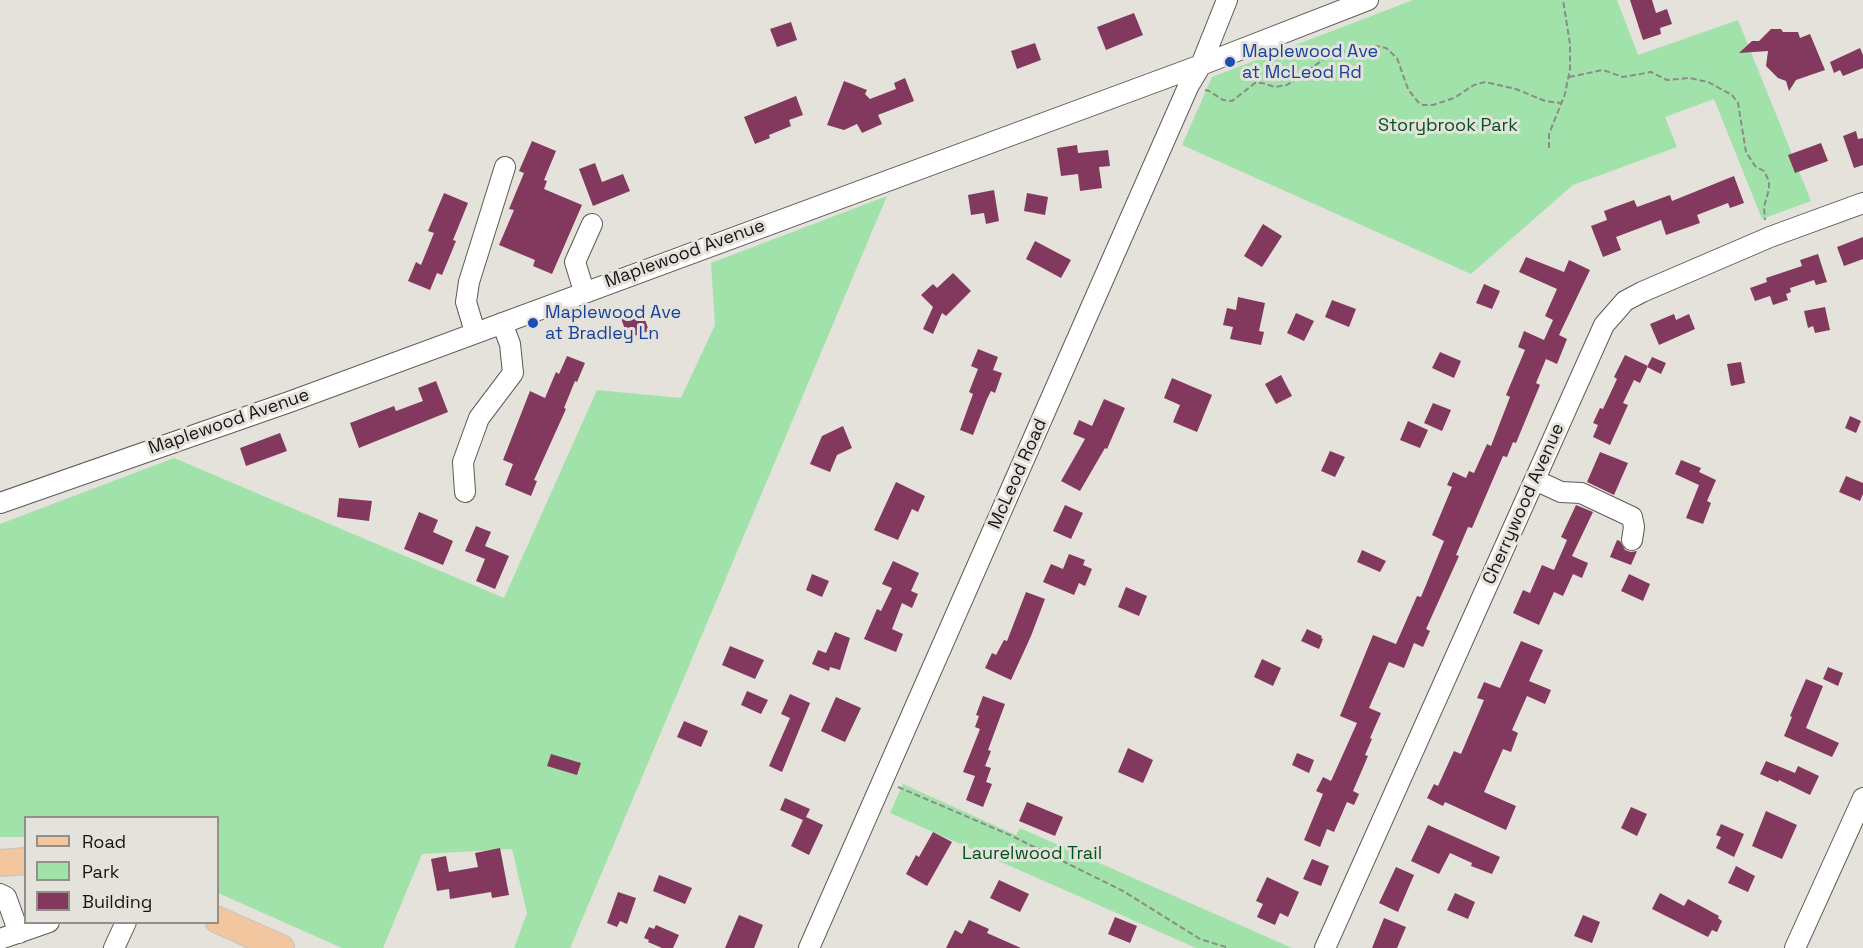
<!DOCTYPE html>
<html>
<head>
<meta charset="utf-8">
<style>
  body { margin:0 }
  #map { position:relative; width:1863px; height:948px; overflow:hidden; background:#e4e2db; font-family:"Space Grotesk",sans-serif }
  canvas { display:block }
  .legend { position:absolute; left:24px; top:816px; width:195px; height:108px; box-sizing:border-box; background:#e4e2db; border:2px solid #92908b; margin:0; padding:8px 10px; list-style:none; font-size:18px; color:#161513 }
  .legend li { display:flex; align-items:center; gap:12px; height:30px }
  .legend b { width:30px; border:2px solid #92908b }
</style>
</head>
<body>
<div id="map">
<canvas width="1863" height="948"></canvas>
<ul class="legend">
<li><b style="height:8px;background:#f2c69e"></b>Road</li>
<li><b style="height:16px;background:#a1e2aa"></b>Park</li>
<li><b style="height:16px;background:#83395d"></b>Building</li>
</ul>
</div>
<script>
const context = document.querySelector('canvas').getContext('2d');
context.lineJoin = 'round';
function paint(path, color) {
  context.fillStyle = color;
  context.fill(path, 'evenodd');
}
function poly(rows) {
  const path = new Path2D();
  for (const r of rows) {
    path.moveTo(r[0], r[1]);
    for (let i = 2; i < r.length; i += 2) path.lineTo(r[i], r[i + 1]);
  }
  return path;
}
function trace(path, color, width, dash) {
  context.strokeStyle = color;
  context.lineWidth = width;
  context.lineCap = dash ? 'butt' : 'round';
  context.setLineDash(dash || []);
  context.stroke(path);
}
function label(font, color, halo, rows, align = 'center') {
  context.font = font + ' "Space Grotesk",sans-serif';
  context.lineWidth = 6;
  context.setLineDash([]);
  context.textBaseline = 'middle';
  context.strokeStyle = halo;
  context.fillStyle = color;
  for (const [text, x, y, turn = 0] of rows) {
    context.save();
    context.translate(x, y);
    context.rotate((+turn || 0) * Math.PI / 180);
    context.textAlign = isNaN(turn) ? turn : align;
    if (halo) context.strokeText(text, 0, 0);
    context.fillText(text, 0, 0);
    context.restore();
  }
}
const green = poly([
  [1413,0,1617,0,1638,55,1738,20,1811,201,1762,219,1714,99,1665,117,1677,147,1573,185,1471,274,1182,145,1212,77],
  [887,196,570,948,514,948,527,913,512,849,422,854,383,948,342,948,218,893,218,818,26,818,25,837,0,837,0,524,174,458,504,598,597,390,681,398,715,325,711,263],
  [903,784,1016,835,1020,828,1292,948,1196,948,890,813]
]);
const building = poly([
  [1630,0,1652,0,1656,13,1667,9,1672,24,1660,28,1661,34,1643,40],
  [1134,13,1143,35,1106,50,1097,27],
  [791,22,797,40,777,47,770,29],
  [1771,29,1781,29,1783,32,1798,32,1800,38,1810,34,1825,70,1796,80,1789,91,1786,81,1778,78,1766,66,1768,51,1739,53,1752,41,1759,41],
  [1035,43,1041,60,1017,69,1011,51],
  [1860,48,1863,55,1863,68,1843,76,1840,70,1834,73,1830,62],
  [905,78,914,101,878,115,882,124,862,133,857,124,844,130,827,125,844,81,867,90,865,94,870,99,896,89,894,83],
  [796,96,803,115,789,120,791,126,769,135,770,138,755,144,744,117],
  [1856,131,1858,139,1863,138,1863,165,1854,168,1843,136],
  [532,141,556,151,544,180,547,181,544,189,582,205,552,274,533,266,535,260,499,245,514,210,509,209,524,173,519,171],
  [1821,143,1828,161,1795,173,1788,155],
  [1077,145,1078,153,1108,150,1110,166,1099,167,1102,188,1080,191,1078,174,1061,176,1057,148],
  [595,163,602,182,623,174,630,191,593,206,579,169],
  [1734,176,1744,203,1730,208,1728,203,1697,215,1700,223,1666,235,1661,220,1616,237,1621,250,1603,257,1591,226,1607,220,1604,211,1634,200,1637,207,1670,195,1672,201],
  [994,190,999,221,986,224,984,213,971,215,968,195],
  [444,193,468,203,453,240,456,241,442,275,437,273,430,290,408,281,416,262,421,265,434,233,428,231],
  [1027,193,1048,197,1045,215,1024,211],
  [1263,224,1282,236,1262,267,1244,256],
  [1863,237,1863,259,1844,266,1837,247],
  [1035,241,1071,260,1061,278,1026,259],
  [1818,254,1827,282,1816,285,1814,280,1790,288,1791,292,1786,294,1788,300,1773,305,1770,296,1755,301,1750,288,1767,282,1766,278,1802,266,1800,260],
  [1526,257,1564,272,1569,260,1590,270,1559,335,1567,339,1557,364,1546,359,1536,383,1540,385,1516,443,1513,442,1507,457,1503,456,1472,528,1468,527,1456,555,1459,556,1426,629,1430,631,1423,647,1414,643,1404,668,1389,662,1369,708,1381,713,1370,738,1372,739,1365,755,1368,756,1353,791,1359,794,1354,805,1347,802,1334,832,1327,829,1320,847,1304,840,1323,794,1316,791,1323,777,1331,781,1357,723,1340,716,1373,635,1396,644,1417,596,1421,597,1444,541,1432,535,1452,487,1447,485,1453,472,1466,478,1469,471,1474,473,1487,444,1491,446,1510,397,1506,395,1525,350,1518,347,1524,331,1544,340,1553,320,1545,316,1557,289,1519,272],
  [953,273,971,291,946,316,942,313,933,334,923,329,933,307,921,295,933,284,937,288],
  [1484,284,1500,291,1492,309,1476,303],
  [1238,297,1265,303,1259,331,1264,332,1261,345,1230,339,1233,327,1223,325,1227,308,1236,310],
  [1332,300,1356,309,1349,327,1325,317],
  [1825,307,1830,330,1815,333,1813,326,1808,328,1804,311],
  [642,311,649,331,628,338,621,318],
  [1296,313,1314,321,1304,341,1287,333],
  [1674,314,1676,320,1689,314,1695,329,1659,345,1650,324],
  [978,349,998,357,993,370,1002,373,995,393,991,391,987,399,973,435,960,430,973,394,969,392,978,369,971,366],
  [1440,352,1461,361,1454,378,1432,368],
  [1625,355,1648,366,1640,383,1634,380,1623,403,1628,405,1610,445,1593,437,1598,425,1593,423,1600,408,1603,409,1617,379,1614,377],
  [567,356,585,363,577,382,575,381,564,408,566,409,534,480,537,481,531,496,505,485,513,464,503,460,530,391,545,398,556,372,559,374],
  [1652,357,1666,363,1661,374,1647,367],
  [1741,362,1745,383,1731,386,1727,364],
  [1281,375,1292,396,1276,404,1265,384],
  [1172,378,1212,395,1197,432,1173,422,1180,405,1164,398],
  [436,381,448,412,359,448,350,423,394,406,396,411,423,401,418,388],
  [1104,399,1125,408,1107,449,1105,448,1080,491,1061,481,1085,439,1073,434,1079,420,1092,426],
  [1433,403,1451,410,1442,431,1424,423],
  [1850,416,1861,421,1856,433,1845,428],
  [1408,421,1428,430,1420,448,1400,440],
  [843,426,852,448,837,455,830,472,810,464,822,436],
  [280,433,287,451,246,466,240,448],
  [1330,451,1345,457,1335,477,1321,471],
  [1600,452,1628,463,1614,495,1587,482],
  [1681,460,1701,468,1699,472,1716,480,1707,501,1711,503,1703,524,1686,518,1699,485,1675,474],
  [1846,476,1863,483,1863,494,1860,501,1839,492],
  [896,482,925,496,918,512,912,509,898,540,874,530],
  [339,498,372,501,369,521,337,517],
  [1065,505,1083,513,1071,539,1053,531],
  [1576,505,1593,512,1572,556,1588,563,1582,578,1573,574,1563,596,1554,592,1539,625,1513,613,1523,590,1530,593,1542,565,1554,570,1567,540,1561,537],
  [419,512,438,520,433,532,453,541,443,565,404,549],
  [476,526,491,532,485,546,509,556,495,589,476,581,485,559,465,551],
  [1617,540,1620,541,1625,550,1631,552,1637,551,1631,565,1610,557],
  [1362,550,1386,561,1380,572,1357,562],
  [1069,554,1085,560,1083,565,1092,569,1085,586,1079,583,1074,595,1043,582,1051,564,1063,569],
  [893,561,919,573,911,591,918,594,912,608,902,603,892,629,903,634,896,652,864,639,877,609,881,611,892,588,882,584],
  [812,574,829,581,822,597,806,590],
  [1629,574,1650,584,1643,601,1621,591],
  [1126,587,1147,596,1139,616,1118,607],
  [1026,592,1045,599,1031,636,1011,680,985,668,992,653,996,655,1004,640,1007,641],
  [1307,629,1322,636,1321,638,1323,639,1319,649,1301,641],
  [835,632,850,638,840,670,830,667,829,671,812,664,818,650,826,653],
  [1521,641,1543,650,1529,681,1551,690,1545,704,1527,696,1512,730,1518,733,1511,752,1503,749,1484,792,1516,806,1506,830,1445,802,1443,806,1427,798,1434,784,1438,786,1454,751,1461,754,1484,700,1477,698,1484,682,1500,688],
  [730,646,764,660,755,679,722,665],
  [1262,659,1281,668,1273,686,1254,677],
  [1828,667,1843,673,1838,686,1823,679],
  [1806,679,1823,686,1806,728,1839,743,1832,757,1784,736,1792,717,1790,716],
  [747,691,768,700,761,714,741,705],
  [790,694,810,703,782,772,769,766,790,718,781,714],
  [983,696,1005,704,988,750,991,751,985,766,991,768,986,782,992,784,983,807,966,800,975,776,963,772,980,729,975,727,979,716,976,715],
  [836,697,861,708,845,742,821,731],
  [684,721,708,731,701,747,677,737],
  [1128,748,1153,760,1143,783,1118,772],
  [1297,753,1314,760,1309,773,1292,765],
  [551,754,581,763,577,775,547,766],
  [1766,761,1795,773,1798,766,1819,776,1810,795,1779,780,1778,782,1760,774],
  [785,798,810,809,806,817,823,825,809,855,791,846,803,820,780,810],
  [1027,802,1063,817,1055,836,1019,821],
  [1631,807,1647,814,1637,836,1621,828],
  [1766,811,1797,825,1782,859,1752,846],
  [1721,824,1744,834,1734,857,1716,848,1721,837,1716,835],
  [1428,825,1500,857,1492,874,1471,866,1472,863,1450,853,1439,874,1411,861],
  [933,832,952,842,927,886,906,874,916,855,919,857],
  [500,848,509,895,492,898,491,892,450,899,449,889,437,891,431,859,446,856,449,872,478,867,475,853],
  [1312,859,1329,866,1321,886,1303,879],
  [1736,866,1755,876,1748,892,1728,883],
  [1396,867,1414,875,1398,912,1379,903],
  [659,875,692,888,685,904,653,891],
  [1267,877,1299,892,1288,917,1280,913,1275,925,1257,917,1263,904,1256,901],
  [999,880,1029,894,1020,912,990,898],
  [618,892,636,898,627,924,620,921,617,927,607,923],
  [1455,893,1475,902,1468,919,1447,910],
  [1660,893,1684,906,1688,899,1719,916,1718,918,1722,921,1717,932,1712,930,1708,937,1652,909],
  [739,915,763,925,754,948,725,948],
  [1583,915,1600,922,1592,943,1574,936],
  [1115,917,1137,926,1130,943,1108,934],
  [1384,918,1406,927,1397,948,1372,948],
  [969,920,989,929,987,933,1021,948,946,948,955,930,962,934],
  [656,925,679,935,673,948,662,948,648,942,649,940,644,938,649,927,654,929]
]);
const path = poly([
  [1569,77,1603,70,1623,77,1651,72,1667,80,1689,78,1708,82,1732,95,1738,103,1746,152,1755,166,1764,171,1769,181,1769,189,1764,207,1765,220],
  [1205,90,1209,91,1223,100,1232,101,1255,83,1262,83,1275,87,1287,85,1327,57,1356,48,1376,46,1386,48,1397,58,1408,89,1418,102,1423,105,1433,105,1454,98,1474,85,1485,82,1516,89,1545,101,1561,103],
  [1549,148,1549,134,1565,94,1570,69,1570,44,1563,0],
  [898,787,1012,836,1123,891,1200,939,1229,948]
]);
const minor = poly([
  [584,291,575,262,592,224],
  [475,332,466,302,469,282,505,167],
  [1535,480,1561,492,1581,493,1632,517,1634,527,1632,540],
  [465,492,463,462,479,418,513,373,510,344,502,323],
  [0,503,292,401,1201,65,1368,0],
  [0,894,6,897,19,933],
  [0,939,49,922],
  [114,948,126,922],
  [809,948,1188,87,1201,65,1227,0],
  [1325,948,1604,325,1625,301,1642,292,1770,237,1863,203],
  [1795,948,1863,798]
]);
const major = poly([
  [0,863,26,861],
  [218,920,281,948]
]);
const markers = [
  [1230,62,6,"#1a4fb4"],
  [533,323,6,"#1a4fb4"]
];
const transitNames = [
  ["Maplewood Ave",1242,52],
  ["at McLeod Rd",1242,73],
  ["Maplewood Ave",545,313],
  ["at Bradley Ln",545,334]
];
const parkNames = [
  ["Storybrook Park",1448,126],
  ["Laurelwood Trail",1032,854]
];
const streetNames = [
  ["Maplewood Avenue",685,254,-20],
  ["Maplewood Avenue",229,422,-19],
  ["McLeod Road",1018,474,-66],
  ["Cherrywood Avenue",1524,504,-66]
];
paint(green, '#a1e2aa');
paint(building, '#83395d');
trace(minor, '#5d5b55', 22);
trace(major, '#c2c2c2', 28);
trace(path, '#8d8b86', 2, [6, 3]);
trace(minor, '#fff', 20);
trace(major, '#f2c69e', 26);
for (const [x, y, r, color] of markers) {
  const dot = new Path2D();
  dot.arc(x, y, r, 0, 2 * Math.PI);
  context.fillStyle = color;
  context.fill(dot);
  trace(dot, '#e4e2db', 2);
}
label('18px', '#164399', '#e4e2db', transitNames, 'left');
label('18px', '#00531d', '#e4e2db', parkNames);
label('18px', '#161513', '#e4e2db', streetNames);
</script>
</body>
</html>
